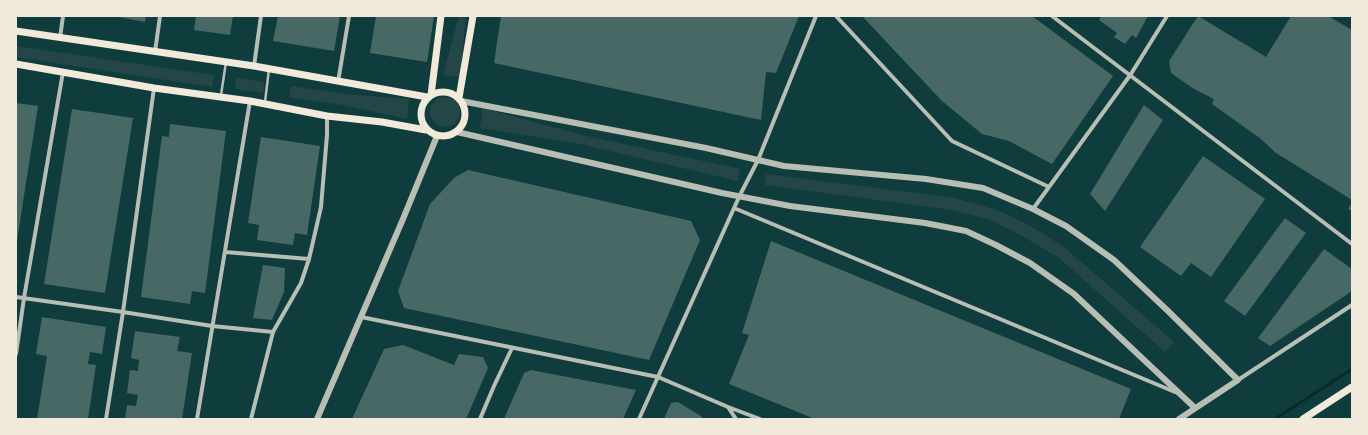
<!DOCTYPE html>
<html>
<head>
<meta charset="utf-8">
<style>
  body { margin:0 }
  #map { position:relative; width:1368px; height:435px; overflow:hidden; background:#0f3d3e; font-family:"Alegreya Sans",sans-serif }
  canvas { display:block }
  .frame { position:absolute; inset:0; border:17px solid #f1e9da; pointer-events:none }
</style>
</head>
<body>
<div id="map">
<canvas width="1368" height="435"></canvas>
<div class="frame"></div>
</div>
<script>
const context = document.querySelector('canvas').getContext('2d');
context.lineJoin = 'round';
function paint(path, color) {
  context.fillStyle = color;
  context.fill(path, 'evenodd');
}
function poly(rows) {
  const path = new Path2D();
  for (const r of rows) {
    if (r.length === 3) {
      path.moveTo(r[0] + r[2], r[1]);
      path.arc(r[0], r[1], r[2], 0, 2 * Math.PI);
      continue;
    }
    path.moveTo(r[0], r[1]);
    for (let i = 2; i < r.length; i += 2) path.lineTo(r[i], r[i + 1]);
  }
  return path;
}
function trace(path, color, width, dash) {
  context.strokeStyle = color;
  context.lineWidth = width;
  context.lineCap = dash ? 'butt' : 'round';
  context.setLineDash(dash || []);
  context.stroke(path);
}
const green = poly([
  [459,16,466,16,460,77,443,75],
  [16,46,214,75,212,87,16,57],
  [236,78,264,82,263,93,235,89],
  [291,86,344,94,409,99,407,119,342,105,289,97],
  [445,112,15],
  [482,108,582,135,740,169,738,181,580,144,479,128,482,118],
  [766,174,955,198,997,210,1029,225,1064,247,1174,342,1165,352,1058,257,1022,236,991,220,952,210,765,185]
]);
const stream = poly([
  [1275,419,1352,369]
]);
const building = poly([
  [113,16,146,16,145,22],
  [196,16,233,16,230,35,194,30],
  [278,16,340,16,334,51,273,41],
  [376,16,434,16,427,62,370,53],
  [501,16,799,16,776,73,766,72,761,120,494,63],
  [862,16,1032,16,1113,76,1052,164,1009,141,982,134,942,101],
  [1101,16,1148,16,1136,38,1132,35,1125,44,1114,37,1117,33,1099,20],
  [1198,16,1266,57,1291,16,1328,16,1352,30,1352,200,1276,153,1261,139,1212,104,1214,99,1194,89,1171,73,1169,61],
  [16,103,38,106,17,241,16,241],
  [1144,105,1163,120,1105,211,1090,194],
  [72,109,133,118,105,293,44,284],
  [170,124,226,131,205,293,192,291,190,304,141,297,162,136,169,137],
  [261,137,320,146,307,235,295,233,293,245,257,240,259,225,248,223],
  [1203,156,1265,199,1211,277,1191,263,1181,276,1140,247],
  [468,170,691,221,700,240,649,360,404,308,398,291,430,204,454,178],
  [1352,203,1352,211,1348,209],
  [1285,218,1306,233,1245,316,1224,301],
  [771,241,1131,389,1119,419,815,419,729,384,749,335,742,333],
  [1324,249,1352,269,1352,291,1270,346,1258,338],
  [263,265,285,268,284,292,272,320,253,318],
  [42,317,106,327,102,354,90,352,88,364,96,365,88,419,37,419,47,356,36,354],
  [135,331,180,337,177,351,192,353,182,419,125,419,127,405,136,406,138,395,127,393,130,370,138,371,139,360,131,358],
  [403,345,454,365,459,354,483,357,488,368,466,419,352,419,384,349],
  [531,370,636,390,623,419,504,419,524,373],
  [678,402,701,416,703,419,664,419,671,403]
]);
const service = poly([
  [221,95,226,62],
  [265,102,269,69]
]);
const minor = poly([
  [836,16,952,141,1049,187],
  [1052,16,1352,244],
  [60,38,63,16],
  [155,52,160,16],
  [254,66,261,16],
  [338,82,349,16],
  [734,208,1175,392],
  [1033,209,1131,74,1167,16],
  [225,252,309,259],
  [16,297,123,312,212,326,273,332,301,283,309,259,321,207,327,135,327,116],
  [361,317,658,377,728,407,736,419],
  [16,354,24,298,63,72],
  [1238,380,1352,305],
  [728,407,760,419],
  [106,419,123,312,154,88],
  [197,419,250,101],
  [251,419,273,332],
  [480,419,494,386,512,348],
  [639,419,739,197,758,160,816,16]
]);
const tertiary = poly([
  [461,101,706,148,784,166,926,179,983,188,1033,209,1066,226,1114,260,1168,311,1238,380,1179,419],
  [457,132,722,193,790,206,925,223,966,231,996,245,1030,263,1074,294,1195,408],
  [317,419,403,219,437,136]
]);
const secondary = poly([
  [16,31,254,66,427,97],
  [16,64,154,88,250,101,327,116,382,122,426,130],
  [443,114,22],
  [431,95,441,16],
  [459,98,473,16],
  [1303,419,1352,387]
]);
paint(green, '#244646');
trace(stream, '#0a2a2b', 3);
paint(building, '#486865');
trace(service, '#b8beb3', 2.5);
trace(minor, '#b8beb3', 4);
trace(tertiary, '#b8beb3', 6);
trace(secondary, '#f1e9da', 7);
</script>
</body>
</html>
